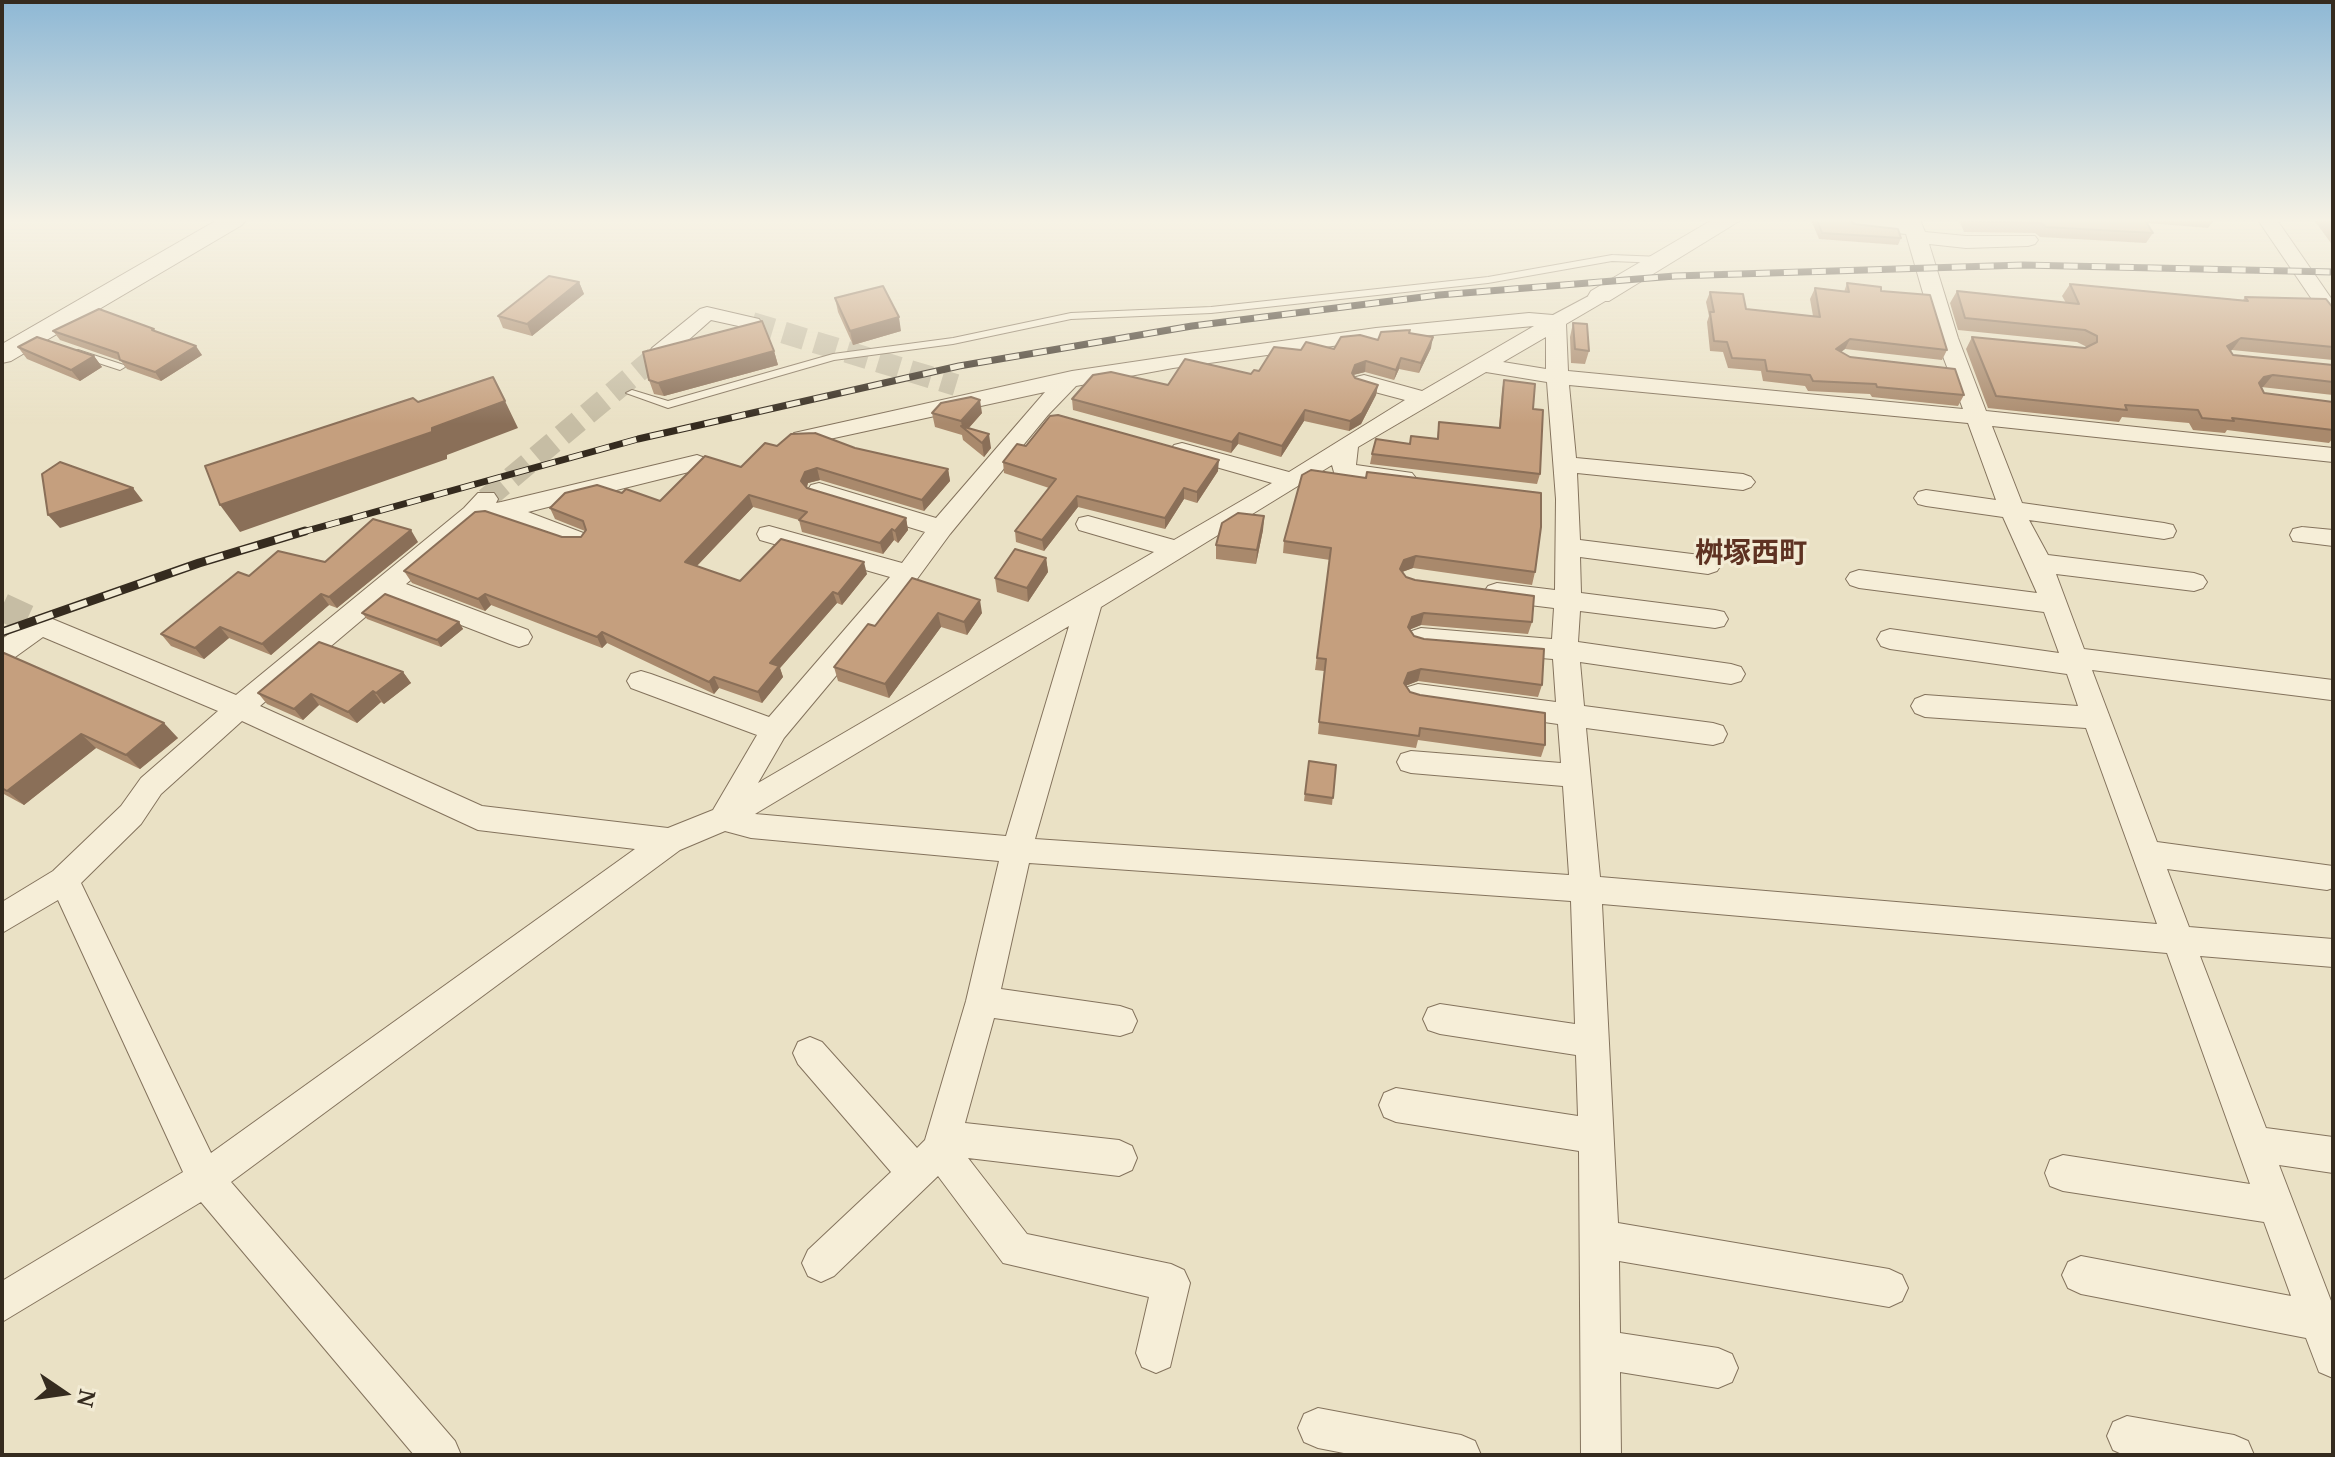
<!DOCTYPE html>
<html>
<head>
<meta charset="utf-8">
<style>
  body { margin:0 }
  #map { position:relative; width:2335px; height:1457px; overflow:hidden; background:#eae1c5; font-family:"Noto Serif",serif }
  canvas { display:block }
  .frame { position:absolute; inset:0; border:4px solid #352b1f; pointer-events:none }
  .north { position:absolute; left:24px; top:1353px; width:80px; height:80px; -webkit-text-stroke:6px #f2ebd4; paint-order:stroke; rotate:103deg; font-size:22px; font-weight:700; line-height:32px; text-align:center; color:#352b1f }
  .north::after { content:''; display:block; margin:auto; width:28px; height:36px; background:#352b1f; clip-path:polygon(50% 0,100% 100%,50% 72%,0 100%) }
</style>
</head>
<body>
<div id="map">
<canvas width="2335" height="1457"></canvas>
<div class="frame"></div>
<div class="north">N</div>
</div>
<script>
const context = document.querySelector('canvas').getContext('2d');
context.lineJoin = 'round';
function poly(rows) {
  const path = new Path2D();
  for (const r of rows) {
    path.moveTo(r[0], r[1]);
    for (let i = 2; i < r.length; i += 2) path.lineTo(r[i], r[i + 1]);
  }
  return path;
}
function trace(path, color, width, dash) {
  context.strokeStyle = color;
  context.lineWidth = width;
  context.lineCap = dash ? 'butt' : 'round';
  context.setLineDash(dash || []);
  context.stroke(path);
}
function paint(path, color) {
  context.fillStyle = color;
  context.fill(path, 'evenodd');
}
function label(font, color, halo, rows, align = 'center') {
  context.font = font + ' "Noto Serif","Noto Sans JP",serif';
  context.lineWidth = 6;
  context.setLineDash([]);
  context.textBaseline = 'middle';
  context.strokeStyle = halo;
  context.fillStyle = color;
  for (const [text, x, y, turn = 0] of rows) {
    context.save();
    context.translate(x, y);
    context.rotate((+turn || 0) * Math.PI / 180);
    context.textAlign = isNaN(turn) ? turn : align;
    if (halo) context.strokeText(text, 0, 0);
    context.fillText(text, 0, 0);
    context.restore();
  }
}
const minorTunnelFar1 = poly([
  [752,323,956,385],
  [486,499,660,353]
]);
const minorTunnel = poly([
  [2,607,41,625]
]);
const service = poly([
  [1612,255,1661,257,1666,260,1661,263,1612,261,1488,283,1211,313,1071,319,953,344,834,360,668,408,626,393,632,390,668,401,833,354,953,338,1071,313,1211,307,1488,277,1612,255],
  [78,350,124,365,125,367,120,370,74,355,74,351,78,350]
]);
const minor = poly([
  [1851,220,1920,220,1925,232,1966,236,2035,236,2038,240,2035,244,2028,246,1966,248,1929,244,1958,338,1986,411,2333,448,2333,462,1992,426,2022,503,2164,523,2173,525,2176,531,2173,537,2164,539,2029,520,2048,555,2194,573,2203,576,2207,582,2203,588,2194,591,2056,574,2084,649,2333,680,2331,700,2092,670,2157,842,2333,866,2333,888,2327,890,2167,869,2189,927,2333,939,2333,967,2200,956,2266,1128,2333,1137,2333,1173,2279,1165,2333,1306,2333,1378,2319,1372,2306,1338,2081,1294,2068,1288,2062,1275,2068,1262,2081,1256,2291,1296,2264,1222,2063,1191,2050,1186,2045,1173,2050,1160,2063,1155,2250,1184,2167,953,1602,904,1618,1223,1889,1269,1902,1275,1908,1288,1902,1301,1889,1307,1619,1261,1620,1333,1718,1348,1732,1354,1738,1368,1732,1382,1718,1388,1620,1372,1621,1455,1581,1455,1579,1151,1396,1122,1384,1117,1379,1105,1384,1093,1396,1088,1578,1116,1576,1055,1440,1034,1428,1030,1423,1019,1428,1008,1440,1004,1575,1024,1571,901,1029,863,1001,989,1120,1006,1132,1010,1137,1021,1132,1032,1120,1036,994,1018,965,1123,1119,1140,1132,1146,1137,1158,1132,1170,1119,1176,968,1158,1027,1234,1171,1264,1184,1270,1190,1283,1170,1367,1156,1373,1142,1367,1136,1353,1149,1297,1003,1263,938,1176,834,1276,821,1282,808,1276,802,1263,808,1250,891,1172,798,1064,793,1053,798,1042,810,1037,822,1042,917,1148,925,1140,966,1001,999,861,751,838,725,831,680,850,231,1182,455,1441,461,1455,414,1455,201,1202,2,1322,2,1281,183,1172,58,900,2,933,2,902,53,871,121,806,141,778,218,711,43,637,11,660,2,663,2,639,32,618,41,615,50,618,236,695,464,508,478,493,494,493,498,499,496,503,501,502,697,455,705,458,709,463,705,468,528,512,586,534,589,540,586,546,577,548,568,546,499,518,480,521,406,584,528,630,532,637,528,644,519,647,510,644,389,597,260,706,482,806,668,828,713,810,757,735,631,688,627,681,631,674,641,671,651,674,769,717,890,577,760,540,757,534,760,528,769,526,902,563,925,532,811,497,807,491,811,485,819,483,936,518,1045,392,802,445,794,443,791,438,794,433,1072,371,1173,356,1376,328,1529,313,1553,315,1600,290,1610,296,1607,300,1566,324,1568,371,1963,409,1936,338,1906,234,1851,228,1848,224,1851,220],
  [1534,326,1422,391,1364,375,1356,377,1353,382,1356,387,1405,400,1289,472,1182,443,1174,445,1170,450,1174,455,1272,483,1174,540,1088,516,1079,518,1076,524,1079,530,1154,552,758,783,784,738,917,579,950,534,1048,415,1076,386,1173,368,1376,340,1534,326],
  [1546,337,1546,369,1503,362,1546,337],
  [1486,372,1547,382,1556,499,1555,590,1497,583,1488,586,1484,592,1488,598,1497,601,1554,608,1552,639,1421,628,1412,631,1408,638,1412,645,1421,648,1553,659,1556,702,1418,684,1408,687,1404,694,1408,701,1418,704,1558,724,1561,763,1411,751,1401,754,1397,762,1401,770,1411,773,1563,786,1569,875,1035,839,1101,607,1332,465,1335,476,1343,479,1404,486,1412,483,1416,478,1412,473,1356,465,1358,447,1486,372],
  [1569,385,1968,423,1996,500,1926,490,1918,492,1914,498,1918,504,1926,506,2003,517,2037,593,1859,570,1850,573,1846,579,1850,585,1859,588,2044,612,2059,653,1890,629,1881,632,1877,639,1881,646,1890,649,2067,674,2078,706,1925,695,1915,699,1911,706,1915,713,1925,717,2086,728,2157,924,1600,877,1586,728,1713,745,1723,742,1727,734,1723,726,1713,723,1584,706,1580,662,1731,684,1741,681,1745,674,1741,667,1731,664,1578,642,1580,611,1715,628,1724,626,1728,619,1724,612,1715,610,1581,593,1580,557,1708,574,1717,571,1721,565,1717,559,1708,556,1580,540,1577,473,1743,490,1751,487,1755,482,1751,477,1743,474,1576,458,1569,385],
  [1069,626,1006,836,755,814,1069,626],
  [242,721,478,830,635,849,211,1153,81,883,141,824,161,794,242,721],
  [2258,220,2277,220,2333,301,2333,322,2326,320,2258,220],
  [707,307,759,319,762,323,752,329,711,320,668,358,652,358,649,353,652,348,700,309,707,307],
  [2302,527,2333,530,2333,546,2293,541,2290,535,2293,529,2302,527],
  [1318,1408,1461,1435,1475,1441,1481,1455,1354,1455,1318,1448,1304,1442,1298,1428,1304,1414,1318,1408],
  [2127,1416,2234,1435,2248,1441,2254,1455,2124,1455,2113,1450,2107,1436,2113,1422,2127,1416]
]);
const tertiary = poly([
  [217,220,246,220,242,225,11,361,2,363,2,344,217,220],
  [1712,220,1741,220,1609,301,1591,301,1588,296,1591,291,1712,220]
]);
const railFar1 = poly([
  [299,533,638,439,959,366,1192,326,1439,295,1675,276,2023,265,2333,272]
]);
const rail = poly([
  [2,632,199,563,305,531]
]);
const wall = poly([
  [1811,220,1850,220,1854,224,1901,238,1898,245,1819,239],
  [1959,220,2214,220,2208,228,2147,223,2153,233,2146,243,2040,237,2035,233,1964,232],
  [2314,220,2333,220,2333,246],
  [579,282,584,294,532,336,503,328,498,316],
  [1847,283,1881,291,1947,350,1942,360,1845,349,1841,352,1850,357,1964,395,1958,406,1872,397,1870,394,1808,391,1805,386,1763,381,1761,371,1728,368,1723,352,1710,351,1707,322,1709,316,1706,302,1710,292,1746,309,1813,316,1810,299,1815,288,1844,292],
  [2070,284,2243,300,2245,297,2333,308,2333,360,2232,350,2230,351,2233,355,2333,365,2333,395,2261,387,2264,393,2333,402,2333,438,2329,443,2227,430,2225,433,2193,430,2189,423,2122,417,2119,422,1988,408,1966,349,1972,337,2085,348,2087,347,2077,342,1958,330,1950,303,1957,291,2066,303,2062,296],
  [835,298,901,331,853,345,838,312],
  [1573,323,1589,351,1585,364,1571,363,1570,337],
  [53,331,157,332,202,355,161,381,127,369,121,361,60,340],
  [1409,333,1431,348,1419,373,1399,369,1394,380,1365,372,1353,375,1355,378,1378,385,1376,395,1361,424,1349,431,1304,421,1281,457,1238,444,1231,453,1073,410,1072,399,1168,385,1251,374,1301,350,1334,349],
  [18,347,94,356,102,367,80,381,27,359],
  [774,351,778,365,664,396,654,394,649,380],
  [1504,380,1533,409,1540,474,1537,484,1370,464,1372,454,1410,444,1437,439,1439,422,1499,428,1502,390],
  [932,413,982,413,968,429,991,448,984,457,963,440,962,435,935,427],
  [777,446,855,448,948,469,950,481,924,511,820,480,808,483,807,488,906,518,908,530,898,543,894,540,883,554,802,532,799,520,753,507,697,566,740,581,867,574,842,605,837,603,780,668,783,677,762,703,719,688,714,694,607,643,602,648,491,605,485,611,412,583,404,571,562,537,581,537,585,531,555,519,550,508,622,493,660,501,741,467],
  [1026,446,1218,471,1197,503,1184,499,1165,529,1078,507,1044,551,1016,542,1015,531,1049,488,1004,473,1003,462],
  [1302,475,1535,572,1532,585,1413,568,1402,572,1406,577,1532,622,1528,634,1421,625,1410,629,1414,636,1542,685,1538,697,1418,681,1405,686,1410,692,1545,745,1541,757,1418,740,1416,748,1318,734,1324,671,1315,670,1330,560,1283,553,1284,541],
  [1264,516,1263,530,1256,564,1216,559,1216,545],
  [418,542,337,608,329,605,271,655,229,638,204,659,171,646,161,634,249,576,325,562],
  [1046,558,1048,572,1028,602,997,592,995,578],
  [912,578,982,613,967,635,941,627,889,698,838,681,834,667,875,626],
  [362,613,459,622,463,629,441,647,367,619],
  [2,655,178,738,140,769,96,748,24,805,2,793],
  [403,672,411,683,384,704,381,702,357,723,319,705,303,720,267,704,258,693],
  [1309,761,1336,765,1332,805,1304,801]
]);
const shadedWall = poly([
  [579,282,584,294,532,336,527,324],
  [899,317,901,331,853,345,850,331],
  [1433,337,1431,348,1419,373,1421,363],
  [2241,338,2232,350,2218,358,2227,346],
  [1850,339,1845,349,1831,359,1836,349],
  [196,346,202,355,161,381,155,372],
  [774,351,778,365,664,396,658,383],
  [94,356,102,367,80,381,71,370],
  [1401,358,1399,369,1394,380,1396,370],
  [1366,361,1365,372,1353,375,1352,373,1355,365],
  [2273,375,2263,387,2254,389,2264,377],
  [1378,385,1376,395,1361,424,1349,431,1350,421],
  [980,400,982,413,966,431,962,427,961,421],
  [505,401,518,428,447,455,447,459,240,532,220,505],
  [1305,410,1304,421,1281,457,1282,446],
  [1239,433,1238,444,1231,453,1232,442],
  [989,434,991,448,984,457,982,443],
  [1219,460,1218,471,1197,503,1197,492],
  [817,468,820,480,808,483,804,493,801,481,805,472],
  [948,469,950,481,924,511,922,500],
  [133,488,143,501,60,528,48,515],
  [1184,488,1184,499,1165,529,1165,518],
  [749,495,753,507,690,573,685,562],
  [1077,496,1078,507,1044,551,1042,540],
  [1264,516,1263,530,1256,564,1257,550],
  [906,518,908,530,898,543,895,531],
  [892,529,894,540,883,554,880,543],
  [411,530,418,542,337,608,329,597],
  [1416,556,1413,568,1402,572,1400,569,1404,560],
  [1046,558,1048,572,1028,602,1027,588],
  [864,562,867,574,842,605,838,594],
  [833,592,837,603,780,668,783,677,762,703,758,692,770,663],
  [321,594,329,605,271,655,262,644],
  [485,594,491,605,485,611,478,599],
  [980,600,982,613,967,635,964,622],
  [938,613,941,627,889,698,885,684],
  [1424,613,1421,625,1409,630,1408,627,1412,617],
  [459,622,463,629,441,647,437,640],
  [220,627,229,638,204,659,195,648],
  [602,632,607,643,602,648,597,637],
  [1421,669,1418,681,1405,686,1404,683,1408,673],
  [403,672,411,683,384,704,376,693],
  [714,677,719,688,714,694,709,682],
  [373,691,381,702,357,723,348,712],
  [311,694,319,705,303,720,294,709],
  [164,723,178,738,140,769,126,755],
  [81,734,96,748,24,805,7,791]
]);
const building = poly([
  [1817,220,1850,220,1854,224,1898,229,1901,238,1822,233,1817,220],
  [1969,220,2145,220,2153,233,2046,227,2041,223,1970,221,1969,220],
  [549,276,579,282,527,324,498,316,549,276],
  [1847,283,1881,287,1881,291,1930,295,1947,350,1850,339,1836,349,1850,357,1955,369,1964,395,1877,387,1876,384,1813,381,1810,375,1767,371,1765,360,1732,358,1727,342,1714,341,1710,312,1714,312,1710,292,1743,294,1746,309,1820,317,1815,288,1849,292,1847,283],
  [2070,284,2248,301,2245,297,2326,299,2333,308,2333,347,2241,338,2227,346,2233,355,2333,365,2333,382,2273,375,2264,377,2259,383,2264,393,2333,402,2333,430,2232,418,2234,421,2202,418,2198,410,2125,405,2127,410,1996,396,1972,337,2085,348,2097,342,2097,336,2085,330,1965,318,1957,291,2079,304,2070,284],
  [883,286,899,317,850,331,835,298,883,286],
  [99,309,154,329,152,330,196,346,155,372,120,360,118,353,53,331,99,309],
  [762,321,774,351,658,383,649,380,643,352,762,321],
  [1573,323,1587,324,1589,351,1575,349,1573,323],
  [1410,330,1409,333,1433,337,1421,363,1401,358,1396,370,1366,361,1355,365,1352,373,1355,378,1378,385,1362,413,1350,421,1305,410,1282,446,1239,433,1232,442,1072,399,1093,375,1111,372,1168,385,1185,359,1251,374,1254,370,1259,371,1274,347,1301,350,1306,342,1334,349,1341,337,1360,335,1378,340,1381,332,1410,330],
  [37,337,94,356,71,370,18,347,37,337],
  [493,377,505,401,432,428,432,432,220,505,205,466,413,398,418,402,493,377],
  [1504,380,1535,384,1533,409,1543,410,1540,474,1372,454,1376,439,1410,444,1411,436,1438,439,1439,422,1500,428,1504,380],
  [971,397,980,400,961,421,932,413,941,403,971,397],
  [1058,415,1219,460,1197,492,1184,488,1165,518,1077,496,1042,540,1015,531,1056,479,1003,462,1017,444,1026,446,1050,416,1058,415],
  [961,426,989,434,982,443,961,426],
  [815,433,855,448,948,469,922,500,817,468,805,472,801,481,807,488,906,518,895,531,892,529,880,543,799,520,807,512,749,495,685,562,740,581,781,539,864,562,838,594,833,592,770,663,779,666,758,692,714,677,709,682,602,632,597,637,485,594,478,599,404,571,475,512,485,511,562,537,581,537,586,530,583,521,550,508,565,493,597,485,622,493,626,489,660,501,705,456,741,467,765,443,777,446,791,434,815,433],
  [60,462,133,488,48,515,42,474,60,462],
  [1311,470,1366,478,1367,472,1541,493,1541,527,1535,572,1416,556,1404,560,1400,569,1406,577,1415,580,1534,596,1532,622,1424,613,1412,617,1408,627,1414,636,1424,639,1544,649,1542,685,1421,669,1408,673,1404,683,1410,692,1420,695,1545,713,1545,745,1420,728,1419,736,1319,722,1326,659,1317,658,1331,548,1284,541,1302,475,1311,470],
  [1238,513,1264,516,1257,550,1216,545,1222,523,1238,513],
  [373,519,411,530,329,597,321,594,262,644,220,627,195,648,161,634,238,572,249,576,278,551,325,562,373,519],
  [1015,549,1046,558,1027,588,995,578,1015,549],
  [912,578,980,600,964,622,938,613,885,684,834,667,868,624,875,626,912,578],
  [385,594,459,622,437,640,362,613,385,594],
  [319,642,403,672,376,693,373,691,348,712,311,694,294,709,258,693,319,642],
  [4,653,164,723,126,755,81,734,7,791,2,788,2,655,4,653],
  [1309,761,1336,765,1333,798,1305,794,1309,761]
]);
const quarterNames = [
  ["桝塚西町",1751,554]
];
trace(minorTunnelFar1, '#c6bda4', 22, [22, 11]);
trace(minorTunnel, '#c6bda4', 28, [28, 14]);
trace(service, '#84735d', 2);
trace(minor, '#84735d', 2);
trace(tertiary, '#84735d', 2);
paint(service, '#f6eed8');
paint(minor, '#f6eed8');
paint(tertiary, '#f6eed8');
trace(railFar1, '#352b1f', 7);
trace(rail, '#352b1f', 9);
trace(railFar1, '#f2ebd4', 5, [14]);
trace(rail, '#f2ebd4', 6, [18]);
paint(wall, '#a9896c');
paint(shadedWall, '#8a6f58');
paint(building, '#c59f7e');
trace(building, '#8a6f58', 2);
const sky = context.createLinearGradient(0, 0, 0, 424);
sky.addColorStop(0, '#8eb8d5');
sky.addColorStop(0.52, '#f6f2e5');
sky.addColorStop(1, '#f6f2e500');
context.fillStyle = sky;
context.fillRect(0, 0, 2335, 424);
label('bold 28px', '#5e3222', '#f2ebd4', quarterNames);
</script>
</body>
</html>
